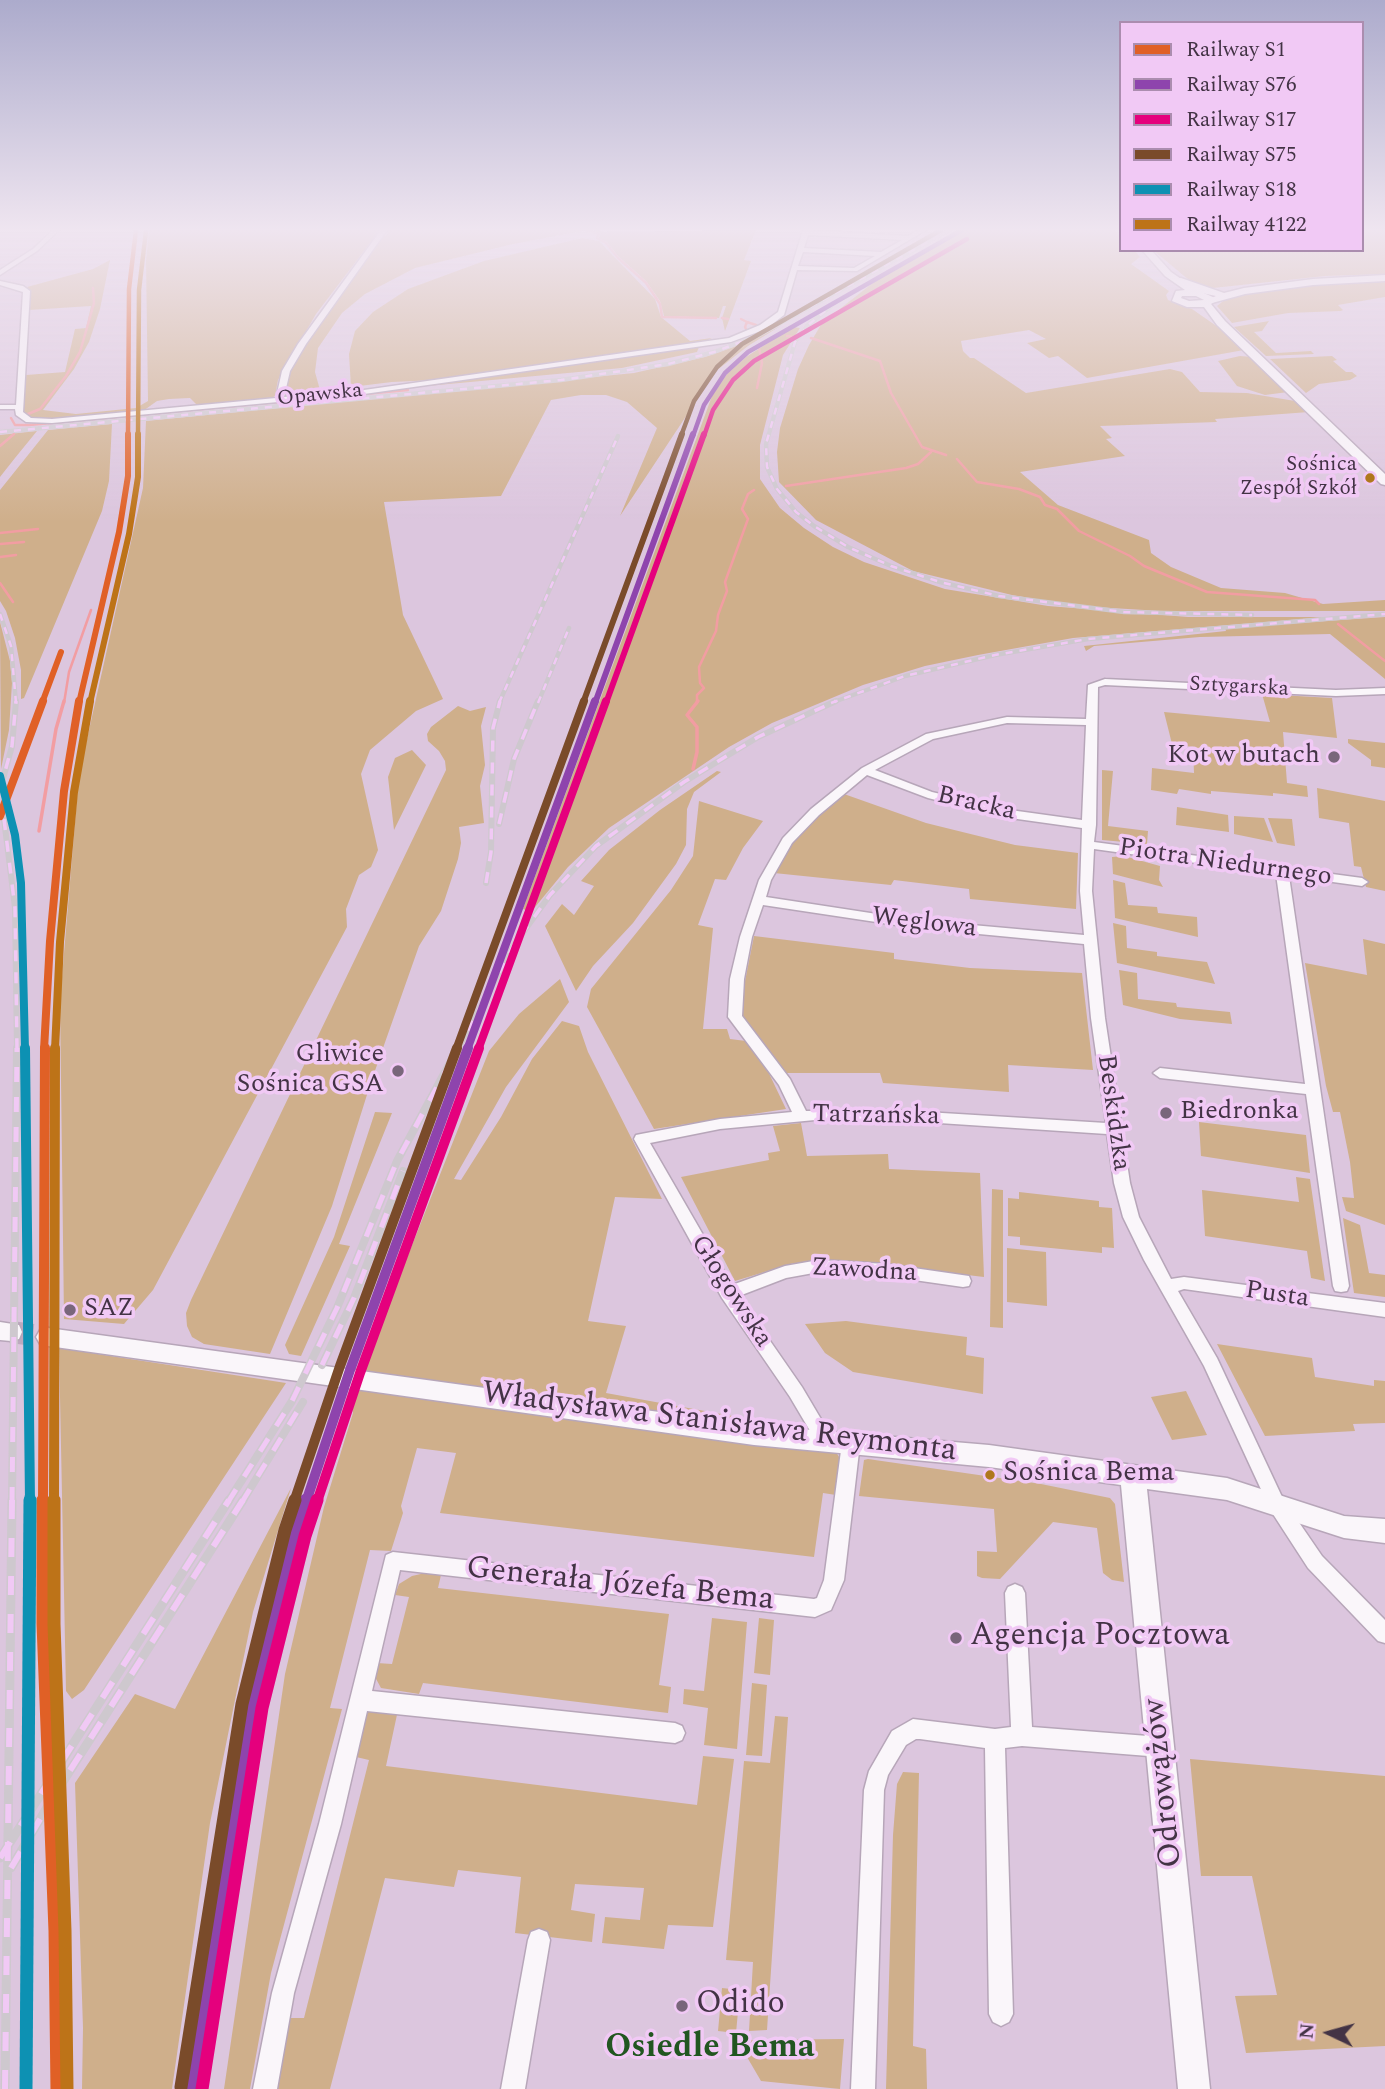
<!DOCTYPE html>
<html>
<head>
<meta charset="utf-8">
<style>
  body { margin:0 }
  #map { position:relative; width:1385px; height:2089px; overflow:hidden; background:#dcc6de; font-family:Spectral,serif }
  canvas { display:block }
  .legend { position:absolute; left:1119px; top:21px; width:245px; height:231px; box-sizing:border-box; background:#f1c9f5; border:2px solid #ab8daf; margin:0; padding:9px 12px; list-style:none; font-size:21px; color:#433345 }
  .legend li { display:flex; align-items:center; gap:14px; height:35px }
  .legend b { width:35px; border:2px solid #ab8daf }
  .north { position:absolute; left:1294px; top:1998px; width:70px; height:70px; -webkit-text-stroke:5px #f1c9f5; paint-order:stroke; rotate:275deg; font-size:19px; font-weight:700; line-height:28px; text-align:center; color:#433345 }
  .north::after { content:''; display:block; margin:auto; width:24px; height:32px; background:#433345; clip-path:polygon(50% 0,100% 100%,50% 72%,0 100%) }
</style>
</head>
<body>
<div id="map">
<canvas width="1385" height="2089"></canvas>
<ul class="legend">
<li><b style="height:9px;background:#e06026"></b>Railway S1</li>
<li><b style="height:9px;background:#8e44ad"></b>Railway S76</li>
<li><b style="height:9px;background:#e5007d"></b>Railway S17</li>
<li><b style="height:9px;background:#7a4b2a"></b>Railway S75</li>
<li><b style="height:9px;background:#0d91b3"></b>Railway S18</li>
<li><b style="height:9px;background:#bd7318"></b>Railway 4122</li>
</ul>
<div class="north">N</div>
</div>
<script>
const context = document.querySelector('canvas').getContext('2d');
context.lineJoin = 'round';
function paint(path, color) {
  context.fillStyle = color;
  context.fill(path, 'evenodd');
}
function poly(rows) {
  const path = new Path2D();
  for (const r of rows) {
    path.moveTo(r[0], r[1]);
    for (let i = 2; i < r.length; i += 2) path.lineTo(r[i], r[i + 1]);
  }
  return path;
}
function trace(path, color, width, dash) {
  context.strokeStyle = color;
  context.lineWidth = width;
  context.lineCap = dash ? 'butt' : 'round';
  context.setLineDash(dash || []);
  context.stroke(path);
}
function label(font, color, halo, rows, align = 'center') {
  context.font = font + ' Spectral,serif';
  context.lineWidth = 7;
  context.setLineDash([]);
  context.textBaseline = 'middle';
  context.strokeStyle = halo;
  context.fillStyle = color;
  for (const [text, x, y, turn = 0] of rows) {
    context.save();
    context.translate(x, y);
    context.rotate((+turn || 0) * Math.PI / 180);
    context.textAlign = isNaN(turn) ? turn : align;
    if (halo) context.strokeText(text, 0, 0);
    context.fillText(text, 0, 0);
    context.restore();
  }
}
const green = poly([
  [149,230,380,230,316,314,278,380,275,396,270,399,198,406,190,398,169,399,157,401,143,411,56,419,35,418,25,415,23,412,26,375,65,372,75,329,86,328,91,306,29,310,30,290,27,287,93,269,110,260,100,309,89,342,74,369,43,410,76,414,136,408,148,401,146,261],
  [388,230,588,230,513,244,415,268,365,294,342,313,318,348,315,372,320,390,351,387,349,354,355,331,373,312,408,289,484,261,582,238,599,241,655,299,661,317,690,341,712,338,704,342,436,380,392,382,351,387,348,392,284,397,284,387,295,361,369,254,372,254,371,251,382,236,387,235],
  [593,230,598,230,603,232,756,230,744,260,751,261,725,331,722,318,726,306,723,306,719,318,664,316,660,301,646,281,618,256,607,242,598,238,601,234],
  [964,230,1114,230,1121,237,1121,250,1134,250,1140,257,1131,264,1169,291,1166,295,1168,300,1192,309,1218,327,1244,350,1087,378,1058,356,1049,358,1027,343,1046,339,1029,330,961,341,963,351,970,358,974,358,1026,393,1170,369,1182,372,1200,392,1247,393,1295,401,1301,403,1309,412,1215,419,1217,422,1100,426,1112,438,1106,439,1125,456,1020,472,1058,505,1149,540,1151,553,1171,567,1221,588,1285,593,1323,604,1385,600,1385,611,1161,611,1078,606,1012,595,913,571,816,520,779,482,777,452,780,428,798,369,809,345,822,323,874,282],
  [1362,230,1385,230,1385,274,1325,276,1213,288,1200,286,1189,280,1153,250,1362,250],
  [1349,282,1385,282,1385,297,1338,305,1343,310,1341,311,1288,313,1232,323,1217,306,1228,297,1301,286],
  [1269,321,1262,331,1254,332,1276,353,1311,351,1314,354,1266,356,1234,327],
  [782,325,748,346,716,371,620,516,657,428,627,402,606,395,581,395,551,400,501,496,384,502,403,615,443,699,416,711,370,750,361,774,378,850,371,867,359,875,346,909,347,927,153,1290,124,1324,64,1319,60,1001,79,775,143,488,146,421,634,373,705,357,750,341],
  [793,327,800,328,783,355,760,445,760,479,780,508,804,528,833,547,864,562,945,589,1048,606,1188,617,1326,617,1073,638,978,655,925,666,863,685,772,723,729,747,609,828,568,867,531,912,523,909,712,396,727,374,746,357],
  [699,347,697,352,622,368,384,390],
  [1240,356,1252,357,1288,392,1265,395,1237,386,1218,361],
  [1332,356,1337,360,1333,361,1346,372,1352,372,1357,376,1350,380,1319,384,1306,393,1270,359],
  [112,424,109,481,102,511,24,698,21,699,21,670,15,638,6,611,0,601,0,490,48,430],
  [37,431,15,458,0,477,0,435],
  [1385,617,1385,679,1330,634,1200,637,1094,646,1086,651,1084,646,1226,631,1225,628],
  [0,622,10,661,12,683,9,730,1,769],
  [1262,694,1332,698,1337,738,1283,732,1287,783,1307,786,1308,797,1273,793,1273,796,1211,791,1211,794,1179,789,1177,794,1151,790,1152,768,1194,773,1193,747,1172,744,1164,712,1270,722],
  [458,706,470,711,486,707,481,726,485,765,480,786,484,823,459,827,461,843,458,859,441,911,419,946,371,1082,332,1206,270,1354,204,1344,192,1337,187,1326,186,1313,191,1300,446,770,445,761,439,751,428,741,427,734,431,727],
  [1348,739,1385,743,1385,768,1371,766,1371,760,1348,743],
  [412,750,426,765,394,830,388,777,395,758],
  [1102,770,1113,771,1108,826,1148,831,1147,844,1102,840],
  [717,771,721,772,694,792,687,809,686,845,676,864,633,923,593,966,576,991,545,926,562,904,574,915,594,886,581,881,609,850,660,810],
  [1317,788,1385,801,1385,891,1366,887,1361,867,1354,866,1349,823,1319,818],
  [844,794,926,823,1015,845,1078,853,1076,909,970,899,969,889,894,880,891,885,774,873,781,858,804,828],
  [699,801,763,821,743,848,726,880,715,879,698,925,713,928,703,1029,727,1029,730,1039,746,1041,764,1063,786,1109,654,1129,587,1007,591,989,671,890,693,856],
  [1177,807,1228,815,1229,832,1176,825],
  [1234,816,1264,818,1273,842,1234,834],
  [1268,818,1292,819,1295,846,1277,843],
  [1124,856,1160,866,1159,880,1163,887,1113,874,1112,857],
  [1113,880,1125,883,1128,905,1157,907,1158,913,1197,917,1198,937,1115,918],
  [1113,923,1126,926,1127,948,1157,952,1157,956,1207,962,1215,984,1117,963],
  [754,936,894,953,894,959,970,968,1082,973,1093,1070,1008,1065,1009,1092,883,1083,880,1073,784,1073,744,1022,741,1001],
  [1363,939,1385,944,1385,1225,1346,1211,1342,1197,1354,1198,1350,1162,1340,1112,1333,1112,1326,1086,1305,963,1367,975],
  [1119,970,1137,973,1138,999,1176,1003,1177,1007,1230,1012,1232,1024,1180,1019,1123,1005],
  [560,979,569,1002,506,1087,454,1179,461,1180,501,1117,532,1059,562,1021,579,1026,588,1052,662,1199,615,1197,588,1321,626,1326,606,1393,787,1426,786,1428,358,1371,380,1326,489,1051,519,1014],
  [375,1112,392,1113,339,1244,350,1246,301,1356,289,1354,285,1345,334,1237],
  [1199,1122,1306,1135,1310,1173,1201,1156],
  [801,1123,807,1156,888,1154,889,1169,980,1173,984,1277,859,1262,794,1263,735,1281,681,1177,769,1160,768,1153,780,1151,773,1126],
  [1296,1177,1310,1179,1325,1281,1311,1278,1307,1251,1205,1236,1202,1190,1299,1202],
  [992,1189,1003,1190,1003,1328,990,1327],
  [1019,1192,1099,1201,1099,1207,1112,1208,1114,1248,1102,1247,1102,1253,1020,1245,1020,1237,1008,1236,1008,1198,1019,1199],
  [1343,1218,1360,1225,1369,1273,1385,1275,1385,1297,1354,1293],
  [1007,1248,1046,1252,1047,1306,1007,1302],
  [846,1321,967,1337,966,1355,984,1358,983,1394,853,1372,825,1353,805,1324],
  [1217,1344,1312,1358,1315,1377,1374,1386,1374,1380,1385,1381,1385,1423,1353,1424,1355,1431,1265,1436],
  [59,1348,286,1383,84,1690,72,1699,66,1691],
  [356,1389,836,1452,841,1460,836,1495,823,1493,814,1557,440,1513,456,1453,417,1448,401,1506,403,1513,391,1551,370,1550,330,1708,342,1709,271,1973,250,2089,224,2089,285,1674,324,1507,353,1413,351,1402],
  [1186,1391,1207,1435,1172,1440,1151,1397],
  [868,1459,1041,1484,1110,1498,1115,1504,1124,1582,1112,1580,1103,1573,1097,1528,1053,1522,1000,1579,982,1578,977,1576,977,1551,997,1552,994,1509,859,1496,864,1460],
  [291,1488,253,1612,235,1700,210,1823,172,2089,82,2089,83,2028,75,1783,135,1694,175,1709],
  [425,1573,441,1575,438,1588,669,1614,659,1685,671,1687,668,1713,423,1683,419,1694,381,1688,375,1677,377,1663,392,1664,409,1597,395,1595,399,1584,412,1576],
  [712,1618,747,1622,737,1749,704,1745,708,1708,683,1704,684,1689,704,1691],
  [759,1618,774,1620,770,1675,754,1673],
  [752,1683,767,1685,762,1756,746,1755],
  [368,1706,398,1710,386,1766,697,1805,703,1756,734,1759,713,1927,668,1925,664,1949,602,1943,605,1917,640,1920,644,1888,575,1884,571,1910,595,1914,592,1942,515,1933,521,1877,458,1870,454,1887,385,1878,330,2089,278,2089,289,2018,304,2018,369,1760,356,1757],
  [775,1716,788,1717,767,2030,749,2031,753,1962,726,1960,744,1761,770,1763],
  [1190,1759,1385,1776,1385,2046,1246,2053,1235,1996,1277,1995,1252,1876,1201,1876],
  [903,1772,919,1773,913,2046,926,2049,927,2089,886,2089,893,1835,897,1784],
  [722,1988,740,1990,736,2033,718,2031],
  [844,2039,840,2089,761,2081,747,2057,751,2040]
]);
const streamFar1 = poly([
  [586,230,599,234,597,238,606,243,618,258,646,283,660,304,662,317,716,318],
  [722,318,728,319],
  [741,319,747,322,745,327,748,333],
  [747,322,756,325],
  [787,336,793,337],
  [811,338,880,361,891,393,922,447,946,455],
  [757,388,762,363,759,348],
  [28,414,40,409,66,376,80,352,94,303,93,288],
  [11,418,15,425,29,425,408,390],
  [0,446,14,434],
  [957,459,977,482,1019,489,1040,497,1045,505,1057,509,1079,531,1130,556,1144,566,1207,592,1315,600,1319,604],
  [786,486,906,468,918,464,931,452],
  [0,533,38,529],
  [0,544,24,542],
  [0,557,16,555],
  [0,583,13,602],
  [1338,624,1385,661],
  [64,703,69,672,91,610],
  [697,703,697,695,704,688,700,683,699,667,716,631,718,615,727,591,725,582,748,519,742,509,748,494,754,490]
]);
const stream = poly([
  [693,769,697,752,697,727,687,715,698,701],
  [39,831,56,729,64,701]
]);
const secondaryTunnel = poly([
  [11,1332,48,1337]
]);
const street = poly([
  [53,230,59,230,37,251,0,275,0,270,33,249,53,230],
  [381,230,387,230,306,344,290,371,284,397,364,390,729,338,760,325,778,312,803,230,908,236,919,230,926,230,857,271,797,270,784,315,766,329,731,342,364,394,52,423,26,422,16,415,15,409,0,409,0,405,16,405,23,292,0,285,0,281,23,286,30,291,23,412,31,418,52,419,276,398,282,371,298,344,381,230],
  [808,235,902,240,881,252,804,248,808,235],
  [803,252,875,256,854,268,798,266,803,252],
  [1105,679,1336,690,1385,688,1385,694,1336,696,1105,685,1098,687,1096,825,1094,842,1362,878,1368,882,1362,886,1289,876,1349,1286,1347,1291,1341,1292,1335,1291,1333,1286,1306,1094,1160,1078,1153,1073,1160,1068,1305,1084,1276,874,1094,849,1092,891,1105,1018,1130,1183,1139,1217,1171,1279,1184,1277,1385,1303,1385,1317,1184,1289,1178,1291,1217,1358,1283,1499,1322,1556,1385,1620,1385,1643,1378,1641,1308,1568,1271,1511,1204,1366,1144,1260,1123,1217,1114,1183,1107,1134,893,1120,815,1120,720,1129,650,1143,732,1285,785,1266,819,1260,886,1264,969,1276,971,1281,969,1286,963,1287,886,1276,819,1272,786,1278,739,1296,802,1387,831,1436,834,1441,831,1446,825,1449,819,1446,790,1397,722,1298,634,1139,636,1135,641,1134,720,1119,792,1112,779,1085,728,1017,730,979,740,937,759,880,783,838,811,809,862,768,926,734,1007,717,1086,719,1088,685,1105,679],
  [1007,723,1086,725,1082,820,1003,809,932,792,875,770,933,739,1007,723],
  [867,775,928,798,1003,817,1082,828,1080,891,1084,935,916,920,766,897,771,880,792,843,819,815,867,775],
  [763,905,916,928,1084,944,1091,1018,1106,1123,893,1110,806,1111,790,1079,742,1016,744,979,752,937,763,905],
  [851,1435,857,1438,860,1443,844,1580,831,1610,815,1617,400,1570,372,1691,675,1723,682,1726,685,1733,682,1740,675,1743,367,1711,341,1824,294,1993,277,2089,253,2089,272,1993,319,1824,386,1555,393,1552,814,1599,817,1598,824,1580,842,1443,845,1438,851,1435],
  [1015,1584,1022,1587,1025,1593,1032,1727,1161,1737,1168,1740,1171,1747,1168,1754,1161,1757,1022,1746,1005,1748,1013,2014,1009,2022,1001,2026,993,2022,989,2014,985,1748,920,1739,916,1739,906,1745,888,1775,884,1790,875,2089,851,2089,864,1790,869,1771,892,1731,913,1719,995,1729,1011,1727,1005,1593,1008,1587,1015,1584],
  [539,1929,547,1932,550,1940,525,2089,501,2089,528,1940,531,1932,539,1929]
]);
const secondary = poly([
  [1142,250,1151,250,1171,272,1197,290,1215,298,1217,300,1211,304,1225,321,1385,474,1385,485,1381,484,1217,325,1204,307,1187,307,1172,301,1176,291,1185,290,1165,276,1142,250],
  [1182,296,1196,296,1204,300,1189,301,1181,298,1182,296],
  [0,1322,19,1325,22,1332,19,1339,11,1341,0,1340,0,1322],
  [48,1328,754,1425,989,1445,1227,1478,1344,1516,1385,1519,1385,1543,1344,1538,1227,1500,1147,1489,1210,2089,1178,2089,1121,1485,989,1467,754,1445,48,1346,40,1344,36,1337,40,1330,48,1328]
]);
const primary = poly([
  [1385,275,1385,281,1313,285,1245,294,1212,303,1207,300,1216,296,1193,291,1172,280,1181,278,1224,293,1244,288,1313,279,1385,275]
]);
const railFar3 = poly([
  [836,302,807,326,795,342,766,444,767,467,777,489,796,512,814,526,848,547,891,566,940,582,999,596,1124,612,1252,615],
  [0,432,561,380,668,364,714,352,757,336,950,230],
  [0,614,11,646,16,703],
  [499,703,618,436],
  [538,703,569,628],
  [831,703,905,676,995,655,1088,639,1385,614]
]);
const railFar2 = poly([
  [0,790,12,746,16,701],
  [4,819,15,908,17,1050],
  [499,824,514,759,538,701],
  [486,883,491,852,493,728,500,701],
  [457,1050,514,945,550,895,596,846,684,782,758,737,836,701]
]);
const railFar1 = poly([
  [322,1365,354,1298,403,1171],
  [12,1502,17,1048],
  [228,1502,292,1401,337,1308,397,1161,458,1048],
  [242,1502,303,1402]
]);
const rail = poly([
  [0,1858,229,1500],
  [11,1868,55,1794,243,1500],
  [5,2089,12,1500]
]);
const rail1Far4 = poly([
  [128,436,129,289,136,230]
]);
const rail1Far3 = poly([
  [42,703,61,652],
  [79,703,119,532,128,476,128,434]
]);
const rail1Far2 = poly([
  [0,816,43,701],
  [44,1050,50,941,64,791,79,701]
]);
const rail1Far1 = poly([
  [43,1502,45,1048]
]);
const rail1 = poly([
  [43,1500,43,1624,55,1931,57,2089]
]);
const rail2Far4 = poly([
  [693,436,704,405,725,373,748,352,962,230]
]);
const rail2Far3 = poly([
  [595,703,693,434]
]);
const rail2Far2 = poly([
  [467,1050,595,701]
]);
const rail2Far1 = poly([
  [306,1502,350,1370,468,1048]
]);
const rail2 = poly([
  [191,2089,252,1706,295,1533,306,1500]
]);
const rail3Far4 = poly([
  [704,436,713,410,733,380,754,361,967,239]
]);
const rail3Far3 = poly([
  [606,703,704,434]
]);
const rail3Far2 = poly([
  [478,1050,606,701]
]);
const rail3Far1 = poly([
  [317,1502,360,1373,479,1048]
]);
const rail3 = poly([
  [202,2089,262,1708,305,1536,317,1500]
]);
const rail4Far4 = poly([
  [681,436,694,401,717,367,742,344,941,230]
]);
const rail4Far3 = poly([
  [583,703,682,434]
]);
const rail4Far2 = poly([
  [456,1050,584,701]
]);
const rail4Far1 = poly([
  [294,1502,340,1366,457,1048]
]);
const rail4 = poly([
  [181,2087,242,1704,285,1530,295,1500]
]);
const rail5Far2 = poly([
  [0,776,15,835,21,883,25,1050]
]);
const rail5Far1 = poly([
  [25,1048,30,1502]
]);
const rail5 = poly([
  [26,2089,30,1500]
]);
const rail6Far4 = poly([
  [138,436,139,290,146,231]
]);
const rail6Far3 = poly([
  [90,703,129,534,138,477,138,434]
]);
const rail6Far2 = poly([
  [55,1050,60,942,74,792,90,701]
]);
const rail6Far1 = poly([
  [54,1502,55,1048]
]);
const rail6 = poly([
  [54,1500,54,1624,65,1931,67,2089]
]);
const markers = [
  [1370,478,6,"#af781c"],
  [1334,757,7,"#79667b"],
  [398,1071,7,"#79667b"],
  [1166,1113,7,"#79667b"],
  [70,1310,7,"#79667b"],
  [990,1475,6,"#af781c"],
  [956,1638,7,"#79667b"],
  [682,2006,7,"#79667b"]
];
const farStreetnames = [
  ["Opawska",320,396,-6],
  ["Sztygarska",1239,688,3]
];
const farBusnames = [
  ["Sośnica",1357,466],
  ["Zespół Szkół",1357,490]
];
const poiNames = [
  ["Kot w butach",1320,757],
  ["Gliwice",384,1056],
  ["Sośnica GSA",384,1086],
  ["Biedronka",1180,1113,"left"],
  ["SAZ",84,1310,"left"]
];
const streetNames = [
  ["Bracka",976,805,13],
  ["Piotra Niedurnego",1225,864,8],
  ["Węglowa",924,924,7],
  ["Beskidzka",1112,1113,82],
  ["Tatrzańska",876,1117,1],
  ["Zawodna",864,1272,3],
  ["Głogowska",730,1292,57],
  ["Pusta",1277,1296,8]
];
const nearBusnames = [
  ["Sośnica Bema",1003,1475]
];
const nearStreetnames = [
  ["Władysława Stanisława Reymonta",719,1424,7],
  ["Generała Józefa Bema",620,1586,6],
  ["Odrowążów",1165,1783,-96]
];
const nearPoinames = [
  ["Agencja Pocztowa",970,1638],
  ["Odido",696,2006]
];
const nearNeighbourhoodnames = [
  ["Osiedle Bema",710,2050]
];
paint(green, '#cfaf8b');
trace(streamFar1, '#f29da2', 2.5);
trace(stream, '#f29da2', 3.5);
trace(secondaryTunnel, '#bda9bf', 22, [22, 11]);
trace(street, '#b7a6b9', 3);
trace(secondary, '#b7a6b9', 3);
trace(primary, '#b7a6b9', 3);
paint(street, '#faf6fa');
paint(secondary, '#faf6fa');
paint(primary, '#faf6fa');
trace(railFar3, '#cec8ce', 4.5);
trace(railFar2, '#cec8ce', 6);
trace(railFar1, '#cec8ce', 8);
trace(rail, '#cec8ce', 9);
trace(railFar3, '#f1c9f5', 2.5, [7]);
trace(railFar2, '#f1c9f5', 3.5, [11]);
trace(railFar1, '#f1c9f5', 5, [15]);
trace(rail, '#f1c9f5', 6, [19]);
trace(rail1Far4, '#e06026', 4.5);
trace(rail1Far3, '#e06026', 6);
trace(rail1Far2, '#e06026', 8);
trace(rail1Far1, '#e06026', 10);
trace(rail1, '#e06026', 13);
trace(rail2Far4, '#8e44ad', 4.5);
trace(rail2Far3, '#8e44ad', 6);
trace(rail2Far2, '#8e44ad', 8);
trace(rail2Far1, '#8e44ad', 10);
trace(rail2, '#8e44ad', 13);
trace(rail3Far4, '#e5007d', 4.5);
trace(rail3Far3, '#e5007d', 6);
trace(rail3Far2, '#e5007d', 8);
trace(rail3Far1, '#e5007d', 10);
trace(rail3, '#e5007d', 13);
trace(rail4Far4, '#7a4b2a', 4.5);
trace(rail4Far3, '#7a4b2a', 6);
trace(rail4Far2, '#7a4b2a', 8);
trace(rail4Far1, '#7a4b2a', 10);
trace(rail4, '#7a4b2a', 13);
trace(rail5Far2, '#0d91b3', 8);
trace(rail5Far1, '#0d91b3', 10);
trace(rail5, '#0d91b3', 13);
trace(rail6Far4, '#bd7318', 4.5);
trace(rail6Far3, '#bd7318', 6);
trace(rail6Far2, '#bd7318', 8);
trace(rail6Far1, '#bd7318', 10);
trace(rail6, '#bd7318', 13);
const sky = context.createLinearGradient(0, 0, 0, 522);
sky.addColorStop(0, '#acabcc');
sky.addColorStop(0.44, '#efe5f0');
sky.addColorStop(1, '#efe5f000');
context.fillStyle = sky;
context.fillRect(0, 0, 1385, 522);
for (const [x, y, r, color] of markers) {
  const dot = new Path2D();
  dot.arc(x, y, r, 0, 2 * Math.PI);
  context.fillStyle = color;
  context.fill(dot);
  trace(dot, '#f1c9f5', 2.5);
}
label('21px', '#433345', '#f1c9f5', farStreetnames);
label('21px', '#433345', '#f1c9f5', farBusnames, 'right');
label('26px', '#433345', '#f1c9f5', poiNames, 'right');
label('26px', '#433345', '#f1c9f5', streetNames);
label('28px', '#433345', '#f1c9f5', nearBusnames, 'left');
label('32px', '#433345', '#f1c9f5', nearStreetnames);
label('32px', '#433345', '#f1c9f5', nearPoinames, 'left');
label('bold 33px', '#225621', '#f1c9f5', nearNeighbourhoodnames);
</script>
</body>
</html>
